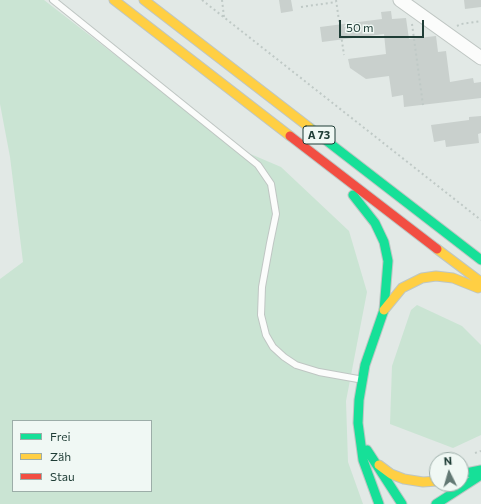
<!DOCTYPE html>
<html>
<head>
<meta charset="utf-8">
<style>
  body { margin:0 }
  #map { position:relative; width:481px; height:504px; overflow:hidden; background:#e2e9e6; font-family:Commissioner,sans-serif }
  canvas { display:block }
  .legend { position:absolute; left:12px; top:420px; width:140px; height:72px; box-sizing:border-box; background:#f0f8f4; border:1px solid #9cada8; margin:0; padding:5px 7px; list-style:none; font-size:12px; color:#1f3d36 }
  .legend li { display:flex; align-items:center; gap:8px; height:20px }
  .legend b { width:20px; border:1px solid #9cada8 }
  .north { position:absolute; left:429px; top:452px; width:40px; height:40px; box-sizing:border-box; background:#f0f8f4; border:1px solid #9cada8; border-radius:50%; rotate:355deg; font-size:11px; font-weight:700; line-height:16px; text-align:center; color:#1f3d36 }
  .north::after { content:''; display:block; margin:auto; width:14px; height:18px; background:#637974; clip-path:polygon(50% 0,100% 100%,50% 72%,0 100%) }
  .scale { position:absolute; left:339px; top:20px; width:85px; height:18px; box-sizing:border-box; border:2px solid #1f3d36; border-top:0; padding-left:5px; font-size:12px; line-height:14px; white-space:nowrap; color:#1f3d36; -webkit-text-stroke:3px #f0f8f4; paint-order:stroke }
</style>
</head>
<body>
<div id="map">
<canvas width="481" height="504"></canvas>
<ul class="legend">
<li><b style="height:5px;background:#16e098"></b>Frei</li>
<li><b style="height:5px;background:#ffcf43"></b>Zäh</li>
<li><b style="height:5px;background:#f24e42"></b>Stau</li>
</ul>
<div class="north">N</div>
<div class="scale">50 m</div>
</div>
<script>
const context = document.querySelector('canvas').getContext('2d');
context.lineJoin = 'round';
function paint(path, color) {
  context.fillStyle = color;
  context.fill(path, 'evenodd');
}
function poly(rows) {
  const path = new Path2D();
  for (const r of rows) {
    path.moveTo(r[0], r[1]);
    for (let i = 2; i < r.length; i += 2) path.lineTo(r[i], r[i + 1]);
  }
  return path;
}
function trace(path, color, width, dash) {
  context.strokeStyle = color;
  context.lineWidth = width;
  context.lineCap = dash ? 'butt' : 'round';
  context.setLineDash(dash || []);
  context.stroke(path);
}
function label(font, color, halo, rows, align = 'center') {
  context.font = font + ' Commissioner,sans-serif';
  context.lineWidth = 3;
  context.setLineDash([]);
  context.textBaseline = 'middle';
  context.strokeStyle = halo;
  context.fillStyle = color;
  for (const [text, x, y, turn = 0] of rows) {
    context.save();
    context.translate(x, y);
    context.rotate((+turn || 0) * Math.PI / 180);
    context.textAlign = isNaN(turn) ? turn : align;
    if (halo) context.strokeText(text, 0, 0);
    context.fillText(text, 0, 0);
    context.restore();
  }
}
const green = poly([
  [0,0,44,0,234,147,281,167,349,231,367,292,346,401,348,462,363,504,0,504,0,279,23,262,10,157,0,104],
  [13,421,151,421,151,491,13,491],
  [417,305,462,326,481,345,481,435,453,448,390,424,392,366,411,310]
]);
const building = poly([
  [279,0,291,0,293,11,281,13],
  [464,0,481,0,481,7,465,9],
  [391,11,392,19,406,18,409,39,436,36,438,52,446,51,450,82,473,78,474,83,481,82,481,98,404,107,403,95,392,97,389,76,366,79,350,68,348,59,386,54,384,34,322,42,320,27,382,19,381,12],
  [481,116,481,133,478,134,479,143,446,147,445,140,434,142,431,125,469,120,469,117]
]);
const path = poly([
  [202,0,481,220],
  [222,0,224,17],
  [336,0,344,55],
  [301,7,336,2],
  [412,24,423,105],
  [457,26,461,24,481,21],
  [475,453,481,451]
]);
const lane = poly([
  [53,0,258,165,271,184,276,214,270,243,262,287,261,315,266,335,273,347,284,357,296,365,319,372,358,379]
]);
const street = poly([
  [400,0,481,58]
]);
const fast = poly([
  [310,128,481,260],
  [353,195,375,223,384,242,388,261,384,310,365,365,359,400,358,423,363,460,379,504],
  [367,450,402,504],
  [461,474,481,470],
  [436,504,481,475]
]);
const slow = poly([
  [114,0,290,136],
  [144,0,310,128],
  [437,249,481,282],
  [384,310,402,288,422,278,436,276,453,278,478,288],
  [379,465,391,474,404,479,423,482,437,481]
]);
const jam = poly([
  [290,136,437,249]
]);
const shields = [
  [319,135,32]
];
const shieldNames = [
  ["A 73",319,135]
];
paint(green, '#cae4d3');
paint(building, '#c9d0cd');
trace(lane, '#bfc6c3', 8);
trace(street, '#bfc6c3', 15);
trace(fast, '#bec6c3', 11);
trace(slow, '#bec6c3', 11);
trace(jam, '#bec6c3', 11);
trace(path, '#bfc9c6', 2, [2, 3]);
trace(lane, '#fbfcfb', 6);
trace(street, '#fbfcfb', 13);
trace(fast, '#16e098', 9);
trace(slow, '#ffcf43', 9);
trace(jam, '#f24e42', 9);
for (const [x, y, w] of shields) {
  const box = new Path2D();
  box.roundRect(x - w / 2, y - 9, w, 18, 3);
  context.fillStyle = '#f0f8f4';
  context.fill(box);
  trace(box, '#1f3d36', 1);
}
label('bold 11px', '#1f3d36', null, shieldNames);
</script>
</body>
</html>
